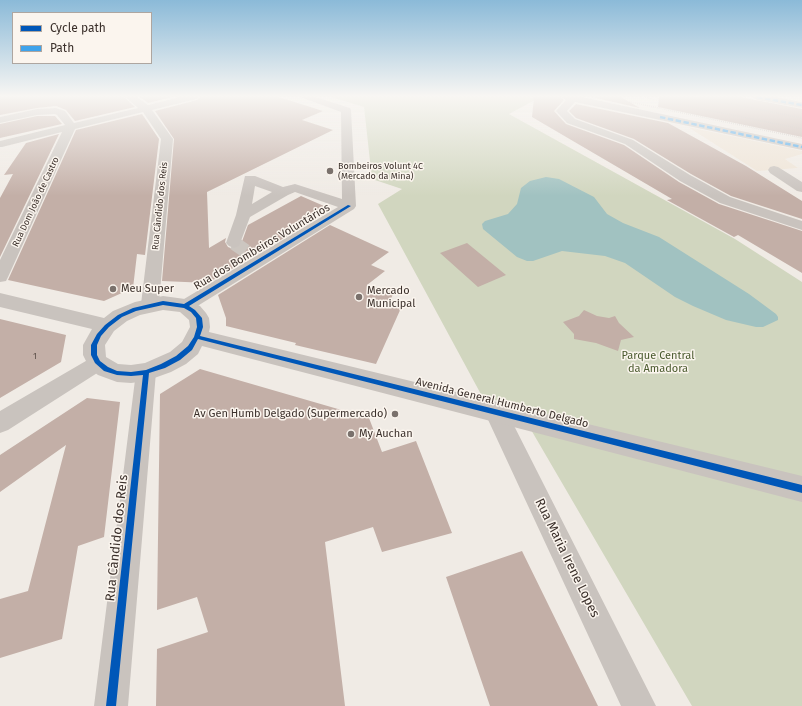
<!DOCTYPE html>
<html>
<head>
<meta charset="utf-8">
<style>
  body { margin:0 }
  #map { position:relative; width:802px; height:706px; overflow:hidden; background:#f0ebe5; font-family:"Fira Sans",sans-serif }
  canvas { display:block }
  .legend { position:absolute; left:12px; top:12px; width:140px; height:52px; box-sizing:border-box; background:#fbf5ee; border:1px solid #aea6a0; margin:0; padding:5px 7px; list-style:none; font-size:12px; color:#3b302b }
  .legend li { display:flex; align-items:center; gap:8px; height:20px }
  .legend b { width:20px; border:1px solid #aea6a0 }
</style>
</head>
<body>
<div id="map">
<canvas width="802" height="706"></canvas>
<ul class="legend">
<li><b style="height:5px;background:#0057b8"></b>Cycle path</li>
<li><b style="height:5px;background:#3fa3eb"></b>Path</li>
</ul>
</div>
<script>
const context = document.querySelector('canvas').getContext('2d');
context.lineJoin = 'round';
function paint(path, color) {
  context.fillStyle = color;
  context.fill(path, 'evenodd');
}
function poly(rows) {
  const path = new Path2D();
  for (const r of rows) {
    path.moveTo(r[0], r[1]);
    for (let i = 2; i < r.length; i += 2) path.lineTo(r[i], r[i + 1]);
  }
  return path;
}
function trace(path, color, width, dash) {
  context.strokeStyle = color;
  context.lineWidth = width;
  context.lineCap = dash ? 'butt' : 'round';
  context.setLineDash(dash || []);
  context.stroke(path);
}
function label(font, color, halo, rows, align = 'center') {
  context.font = font + ' "Fira Sans",sans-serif';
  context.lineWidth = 3;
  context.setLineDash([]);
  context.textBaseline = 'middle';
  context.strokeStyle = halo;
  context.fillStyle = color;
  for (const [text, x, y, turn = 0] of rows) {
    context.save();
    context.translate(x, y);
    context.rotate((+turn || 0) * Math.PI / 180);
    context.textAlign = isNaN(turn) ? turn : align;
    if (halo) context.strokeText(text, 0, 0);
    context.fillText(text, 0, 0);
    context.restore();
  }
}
const green = poly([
  [331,97,530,97,537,99,509,114,735,239,802,282,802,706,692,706,516,404,483,398,378,204,402,189,372,179,364,107]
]);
const plaza = poly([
  [688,127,802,151,802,154,785,159,798,168,757,171]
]);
const water = poly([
  [546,177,559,179,594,197,607,214,623,223,659,237,749,294,776,314,778,317,778,320,763,327,756,327,726,320,693,306,675,297,625,263,605,256,562,251,533,261,527,261,517,257,483,229,482,224,485,221,508,214,517,204,521,188,530,181]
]);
const building = poly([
  [0,97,124,97,135,107,75,121,66,110,56,106,37,108,0,115],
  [140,97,172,97,148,103],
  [200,97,279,97,323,111,302,120,333,130,207,192,209,248,226,238,225,242,228,247,233,249,240,247,248,225,301,196,324,206,308,215,316,219,208,283,162,281,174,139,155,111,197,100],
  [534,97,560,97,564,100,554,111,566,124,624,145,679,182,719,204,802,231,802,273,738,235,734,237,667,200,672,199,532,117],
  [591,97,621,97,640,108],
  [659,97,741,97,802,109,802,137,658,107],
  [576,104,668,123,746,166,802,201,802,219,731,196,691,174,634,139,576,118,569,111],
  [142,114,159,139,145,255,137,254,133,288,104,301,8,280,76,130],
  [37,116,55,116,62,124,0,138,0,124],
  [59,134,0,257,0,198,13,174,4,175,26,143],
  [330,225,389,252,371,265,385,271,367,285,395,291,390,300,394,301,391,307,401,308,376,364,295,345,296,343,226,326,226,318,218,295],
  [467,243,506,275,478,287,440,253],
  [584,310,597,316,609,318,615,316,619,323,634,337,621,340,618,351,596,343,574,339,574,334,563,322,579,316],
  [0,319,66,335,61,362,0,398],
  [200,369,369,418,382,452,416,441,452,533,382,552,373,527,325,542,345,706,156,706,157,649,208,632,197,597,157,610,160,394],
  [87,398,120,402,104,537,78,546,62,639,0,658,0,599,28,591,66,445,0,492,0,455],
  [522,551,598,706,490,706,446,577]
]);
const minorTunnel = poly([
  [234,243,250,254]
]);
const minor = poly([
  [125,97,137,97,148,105,180,97,199,97,197,99,152,110,173,139,159,304,156,308,150,310,144,308,141,304,161,139,143,112,75,129,8,277,6,281,0,282,0,260,62,132,2,147,0,147,0,141,65,125,57,115,55,114,37,115,0,123,0,117,37,109,56,108,65,111,74,123,138,108,125,97],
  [300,97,316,97,350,108,351,110,356,206,354,209,191,310,185,312,179,310,176,306,179,302,338,207,295,192,288,195,250,217,239,246,234,248,229,246,226,243,236,215,245,176,255,176,283,187,295,184,342,199,341,112,300,97],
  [255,186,272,192,252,204,255,186],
  [561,97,582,97,802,144,802,150,575,102,567,111,575,119,633,140,690,175,730,197,802,221,802,230,720,203,680,181,625,144,567,123,556,111,566,100,561,97],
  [752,97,776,97,802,102,802,108,757,100,752,97],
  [774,166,778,167,802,182,802,192,797,191,770,173,768,170,770,167,774,166],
  [98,355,105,358,108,363,105,368,8,430,0,433,0,411,91,358,98,355],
  [146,364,153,366,156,372,128,706,94,706,136,372,139,366,146,364],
  [495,402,503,404,656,706,621,706,484,411,487,404,495,402]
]);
const tertiary = poly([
  [0,293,104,318,113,311,135,302,163,296,185,299,200,306,206,313,209,318,210,327,209,332,802,476,802,502,202,346,198,354,186,364,171,372,146,381,131,383,117,382,98,375,90,369,83,355,83,345,92,329,0,307,0,293],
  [163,310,180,312,189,320,190,327,182,342,170,352,145,363,131,365,118,364,106,357,105,345,114,331,127,321,140,315,163,310]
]);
const rail = poly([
  [606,97,802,138],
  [643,97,802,129],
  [696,97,802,118]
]);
const quiet = poly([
  [757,97,802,105],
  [660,117,802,147]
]);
const cycleway = poly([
  [348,205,351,206,189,306,195,310,202,318,203,327,200,336,802,485,802,493,198,339,192,350,180,360,165,368,149,373,116,706,106,706,143,375,131,376,117,375,104,371,95,363,91,355,91,345,97,334,105,325,118,315,133,308,163,301,184,304,348,205],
  [163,305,184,308,191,312,196,318,197,327,194,337,188,346,176,356,161,364,146,370,131,372,117,371,108,367,100,361,97,355,97,345,101,336,109,327,122,317,136,311,163,305]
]);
const markers = [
  [330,171,4,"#7a716c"],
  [113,289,4,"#7a716c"],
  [359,297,4,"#7a716c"],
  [395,414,4,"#7a716c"],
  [351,434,4,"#7a716c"]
];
const farPoinames = [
  ["Bombeiros Volunt 4C",338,166],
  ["(Mercado da Mina)",338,176]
];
const farStreetnames = [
  ["Rua Dom João de Castro",36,202,-65],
  ["Rua Cândido dos Reis",160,206,-84]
];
const numberNames = [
  ["1",35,356]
];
const streetNames = [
  ["Rua dos Bombeiros Voluntários",262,247,-31],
  ["Avenida General Humberto Delgado",502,403,14]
];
const poiNames = [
  ["Meu Super",121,289],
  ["Mercado",367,291],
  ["Municipal",367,304],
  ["Av Gen Humb Delgado (Supermercado)",387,414,"right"],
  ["My Auchan",359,434]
];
const parkNames = [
  ["Parque Central",658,356],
  ["da Amadora",658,369]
];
const nearStreetnames = [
  ["Rua Cândido dos Reis",117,538,-84],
  ["Rua Maria Irene Lopes",567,558,64]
];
paint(green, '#d1d6bf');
paint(plaza, '#eee3d5');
paint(water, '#a1c2c1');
paint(building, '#c3afa7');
trace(minorTunnel, '#ccc6c0', 14, [14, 7]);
paint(minor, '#c9c3be');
paint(tertiary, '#c9c3be');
trace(rail, '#b1aca8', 1.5, [0.5, 1.5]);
trace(quiet, '#3fa3eb', 2.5, [5.5, 2.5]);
paint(cycleway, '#0057b8');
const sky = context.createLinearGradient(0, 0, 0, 196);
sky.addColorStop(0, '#8bbad8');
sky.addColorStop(0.49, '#f8f6f3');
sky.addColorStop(1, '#f8f6f300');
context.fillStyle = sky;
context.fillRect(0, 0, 802, 196);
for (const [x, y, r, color] of markers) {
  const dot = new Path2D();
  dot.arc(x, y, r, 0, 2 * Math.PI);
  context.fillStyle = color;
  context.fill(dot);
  trace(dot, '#fbf5ee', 1.5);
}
label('9px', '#3b302b', '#fbf5ee', farPoinames, 'left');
label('9px', '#3b302b', '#fbf5ee', farStreetnames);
label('9px', '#5d504a', null, numberNames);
label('11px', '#3b302b', '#fbf5ee', streetNames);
label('11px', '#3b302b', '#fbf5ee', poiNames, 'left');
label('11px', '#4a5a2e', '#fbf5ee', parkNames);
label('13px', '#3b302b', '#fbf5ee', nearStreetnames);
</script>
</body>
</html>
